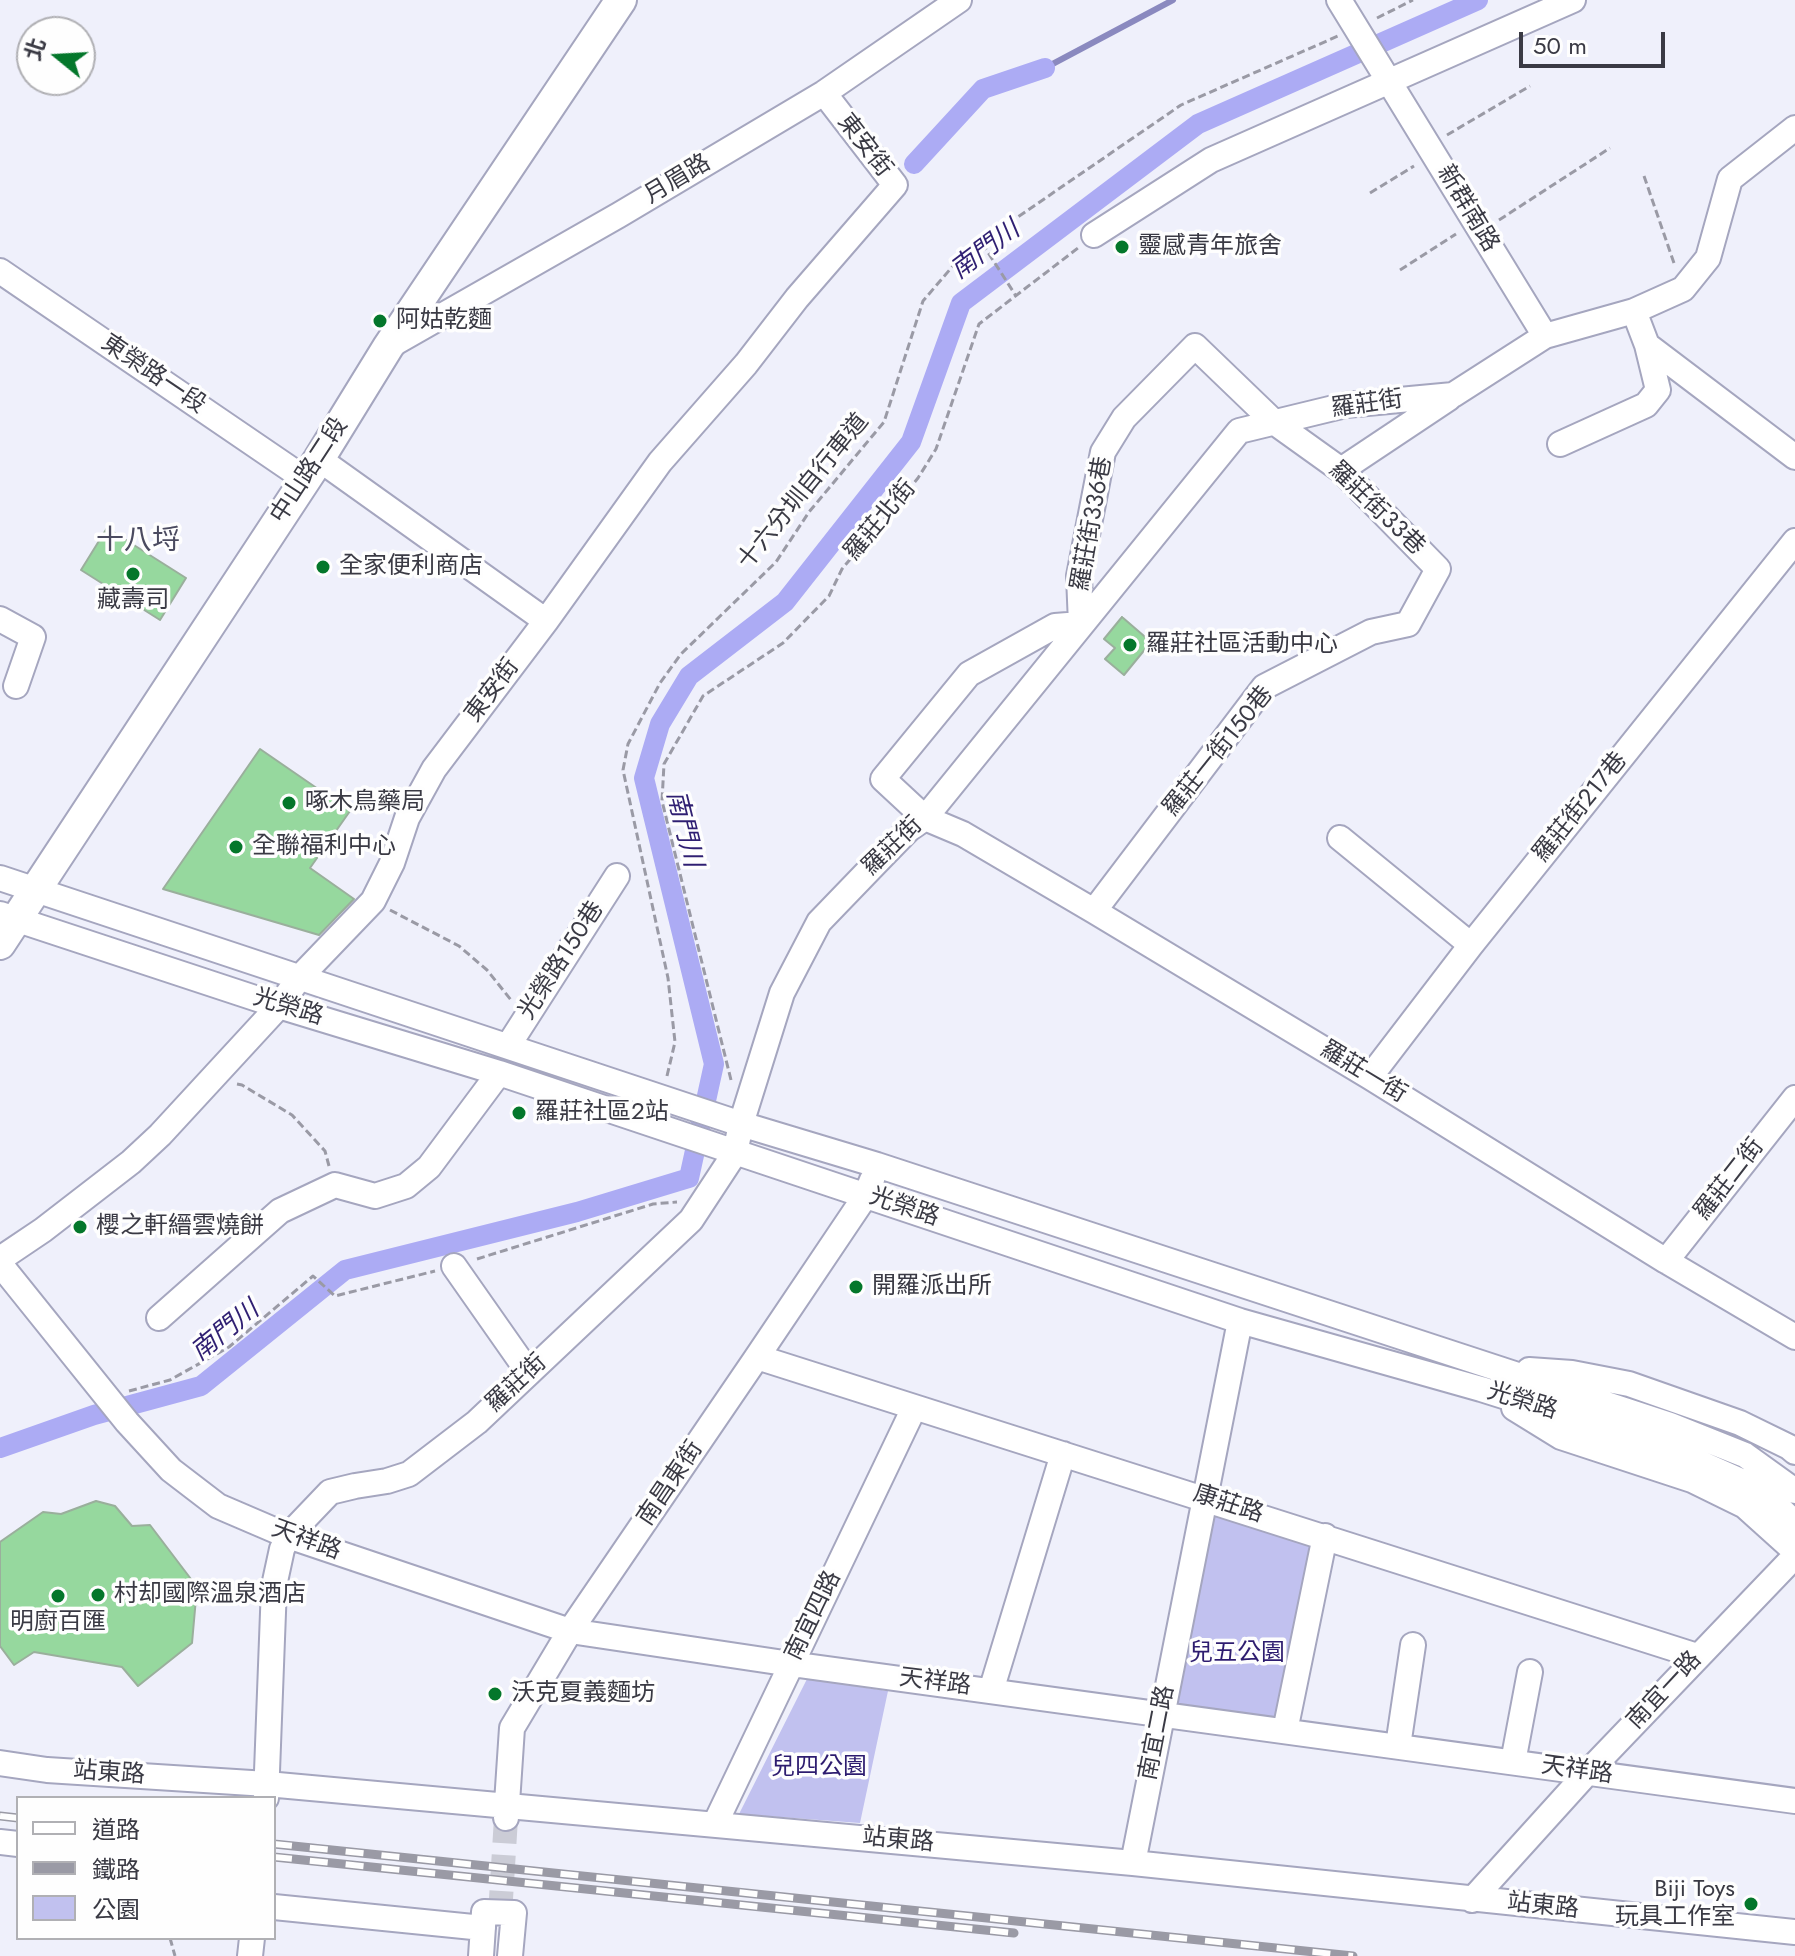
<!DOCTYPE html>
<html>
<head>
<meta charset="utf-8">
<style>
  body { margin:0 }
  #map { position:relative; width:1795px; height:1956px; overflow:hidden; background:#eff0fb; font-family:Jost,"Noto Sans TC",sans-serif }
  canvas { display:block }
  .legend { position:absolute; left:16px; top:1796px; width:260px; height:144px; box-sizing:border-box; background:#fefefe; border:2px solid #b0b0b4; margin:0; padding:10px 14px; list-style:none; font-size:24px; color:#3a3a44 }
  .legend li { display:flex; align-items:center; gap:16px; height:40px }
  .legend b { width:40px; border:2px solid #b0b0b4 }
  .north { position:absolute; left:16px; top:16px; width:80px; height:80px; box-sizing:border-box; background:#fefefe; border:2px solid #b0b0b4; border-radius:50%; rotate:288deg; font-size:22px; font-weight:700; line-height:32px; text-align:center; color:#3a3a44 }
  .north::after { content:''; display:block; margin:auto; width:28px; height:36px; background:#04772b; clip-path:polygon(50% 0,100% 100%,50% 72%,0 100%) }
  .scale { position:absolute; left:1519px; top:32px; width:146px; height:36px; box-sizing:border-box; border:4px solid #3a3a44; border-top:0; padding-left:10px; font-size:24px; line-height:28px; white-space:nowrap; color:#3a3a44; -webkit-text-stroke:6px #fefefe; paint-order:stroke }
</style>
</head>
<body>
<div id="map">
<canvas width="1795" height="1956"></canvas>
<ul class="legend">
<li><b style="height:10px;background:#fff"></b>道路</li>
<li><b style="height:10px;background:#9a9aa5"></b>鐵路</li>
<li><b style="height:22px;background:#c1c1ef"></b>公園</li>
</ul>
<div class="north">北</div>
<div class="scale">50 m</div>
</div>
<script>
const context = document.querySelector('canvas').getContext('2d');
context.lineJoin = 'round';
function paint(path, color) {
  context.fillStyle = color;
  context.fill(path, 'evenodd');
}
function poly(rows) {
  const path = new Path2D();
  for (const r of rows) {
    path.moveTo(r[0], r[1]);
    for (let i = 2; i < r.length; i += 2) path.lineTo(r[i], r[i + 1]);
  }
  return path;
}
function trace(path, color, width, dash) {
  context.strokeStyle = color;
  context.lineWidth = width;
  context.lineCap = dash ? 'butt' : 'round';
  context.setLineDash(dash || []);
  context.stroke(path);
}
function label(font, color, halo, rows, align = 'center') {
  context.font = font + ' Jost,"Noto Sans TC",sans-serif';
  context.lineWidth = 7;
  context.setLineDash([]);
  context.textBaseline = 'middle';
  context.strokeStyle = halo;
  context.fillStyle = color;
  for (const [text, x, y, turn = 0] of rows) {
    context.save();
    context.translate(x, y);
    context.rotate((+turn || 0) * Math.PI / 180);
    context.textAlign = isNaN(turn) ? turn : align;
    if (halo) context.strokeText(text, 0, 0);
    context.fillText(text, 0, 0);
    context.restore();
  }
}
const green = poly([
  [1214,1514,1311,1540,1277,1720,1172,1705],
  [807,1679,888,1691,860,1823,739,1814]
]);
const stream = poly([
  [1045,68,1173,0]
]);
const canal = poly([
  [914,164,983,89,1045,68],
  [0,1448,94,1415,201,1386,345,1270,577,1212,689,1178,714,1064,644,778,660,724,689,676,785,602,911,442,961,303,1198,124,1478,0]
]);
const building = poly([
  [107,528,186,578,160,620,81,570,107,528],
  [1122,617,1151,642,1124,675,1105,659,1115,648,1104,639,1122,617],
  [260,749,350,811,310,868,354,899,319,935,163,889,260,749],
  [96,1501,115,1506,132,1526,150,1525,197,1587,192,1643,138,1686,122,1667,34,1652,14,1665,0,1646,0,1542,43,1512,61,1514,96,1501]
]);
const minorTunnel = poly([
  [500,1915,506,1818]
]);
const path = poly([
  [1377,18,1413,0],
  [1447,135,1530,86],
  [1644,176,1675,266],
  [1370,193,1414,166],
  [1499,220,1610,148],
  [982,243,1016,296],
  [1400,270,1456,234],
  [390,910,459,946,487,970,511,1000],
  [667,1076,675,1042,668,978,623,770,628,744,660,683,681,654,776,562,809,512,884,422,923,301,952,267,996,232,1181,105,1338,36],
  [731,1080,662,801,664,764,703,696,783,643,829,596,842,569,918,478,936,449,979,324,1078,248],
  [237,1084,242,1085,292,1115,325,1151,329,1166],
  [477,1259,653,1204,677,1202],
  [129,1391,170,1380,229,1347,313,1276,335,1296,435,1271],
  [170,1938,175,1956]
]);
const minor = poly([
  [1339,0,1545,336],
  [1094,235,1211,160,1573,0],
  [0,271,305,479],
  [1634,311,1647,345,1795,457],
  [391,345,619,215,824,93,959,0],
  [1560,444,1646,405,1658,390,1647,345],
  [319,459,546,621],
  [1341,470,1449,398],
  [0,619,33,637,16,686],
  [1340,838,1471,945],
  [0,878,741,1124,877,1165,1670,1425,1745,1455,1795,1491],
  [1094,911,1264,687,1371,632,1408,624,1438,569,1341,470,1274,422,1195,346,1124,418,1103,452,1079,576,1081,624,1055,626,969,674,883,779,925,818,963,834,1094,911,1370,1077,1666,1261,1795,1337],
  [0,914,279,1006,499,1073,1240,1321,1481,1389,1662,1446,1759,1489,1795,1523],
  [508,1046,617,876],
  [1370,1077,1471,945,1795,541],
  [0,1259,43,1230,131,1162,160,1135,279,1006,300,977,373,901,392,863,407,818,434,769,546,621,660,462,746,364,797,298,895,185,824,93],
  [1666,1261,1795,1098],
  [0,1264,127,1422,171,1470,218,1506,288,1536,570,1631,791,1664,1795,1801],
  [454,1266,529,1373],
  [159,1318,280,1211,335,1185,375,1196,406,1186,429,1167,499,1073],
  [757,1357,1697,1656],
  [1529,1370,1572,1373,1629,1384,1740,1423,1789,1447,1795,1452],
  [1514,1408,1561,1437,1692,1480,1745,1506,1795,1551],
  [991,1691,1063,1454],
  [1285,1731,1325,1536],
  [1398,1746,1413,1645],
  [1513,1762,1530,1672],
  [0,1763,47,1770,267,1784,1133,1863,1795,1932],
  [266,1798,274,1586,282,1549,288,1536,330,1492,355,1486,387,1481,409,1474,477,1422,691,1220,735,1153,741,1124,782,993,819,922,873,866,909,829,925,818,1239,431,1346,405,1453,395,1545,336,1634,311,1683,289,1708,258,1730,179,1795,128],
  [506,1818,512,1728,570,1631,757,1357,866,1195,872,1180],
  [715,1824,914,1408],
  [0,1842,18,1844],
  [1133,1863,1240,1321],
  [1472,1900,1587,1773,1795,1556],
  [274,1907,483,1928],
  [250,1956,252,1938],
  [481,1956,484,1912,514,1913,510,1956]
]);
const major = poly([
  [0,944,319,459,388,347,621,0]
]);
const rail = poly([
  [0,1816,18,1818],
  [274,1844,1353,1956],
  [274,1857,1014,1933]
]);
const markers = [
  [1122,247,8,"#04772b"],
  [380,321,8,"#04772b"],
  [323,567,8,"#04772b"],
  [133,574,8,"#04772b"],
  [1130,645,8,"#04772b"],
  [289,803,8,"#04772b"],
  [236,847,8,"#04772b"],
  [519,1113,8,"#04772b"],
  [80,1227,8,"#04772b"],
  [856,1287,8,"#04772b"],
  [98,1595,8,"#04772b"],
  [58,1596,8,"#04772b"],
  [495,1694,8,"#04772b"],
  [1751,1904,8,"#04772b"]
];
const streetNames = [
  ["東安街",864,146,52],
  ["月眉路",678,180,-31],
  ["新群南路",1467,209,59],
  ["東榮路一段",153,375,34],
  ["羅莊街",1367,405,-8],
  ["中山路二段",310,471,-57],
  ["十六分圳自行車道",804,492,-51],
  ["羅莊街33巷",1376,509,44],
  ["羅莊北街",881,521,-50],
  ["羅莊街336巷",1093,524,-80],
  ["東安街",493,691,-53],
  ["羅莊一街150巷",1219,752,-51],
  ["羅莊街217巷",1581,808,-51],
  ["羅莊街",893,847,-44],
  ["光榮路150巷",562,961,-57],
  ["光榮路",288,1008,17],
  ["羅莊一街",1363,1073,31],
  ["羅莊二街",1730,1180,-52],
  ["光榮路",904,1208,19],
  ["羅莊街",517,1384,-43],
  ["光榮路",1522,1402,17],
  ["南昌東街",671,1484,-56],
  ["康莊路",1228,1505,18],
  ["天祥路",306,1541,20],
  ["南宜四路",814,1616,-64],
  ["天祥路",935,1683,7],
  ["南宜一路",1665,1691,-47],
  ["南宜二路",1158,1733,-79],
  ["天祥路",1577,1771,8],
  ["站東路",109,1774,4],
  ["站東路",898,1841,5],
  ["站東路",1543,1907,6]
];
const poiNames = [
  ["靈感青年旅舍",1138,247],
  ["阿姑乾麵",396,321],
  ["全家便利商店",339,567],
  ["藏壽司",133,601,"center"],
  ["羅莊社區活動中心",1146,645],
  ["啄木鳥藥局",305,803],
  ["全聯福利中心",252,847],
  ["羅莊社區2站",535,1113],
  ["櫻之軒縉雲燒餅",96,1227],
  ["開羅派出所",872,1287],
  ["村却國際溫泉酒店",114,1595],
  ["明廚百匯",58,1623,"center"],
  ["沃克夏義麵坊",511,1694],
  ["Biji Toys",1735,1890,"right"],
  ["玩具工作室",1735,1918,"right"]
];
const parkNames = [
  ["兒五公園",1237,1654],
  ["兒四公園",819,1768]
];
const waterNames = [
  ["南門川",986,251,-37],
  ["南門川",683,829,76],
  ["南門川",226,1332,-39]
];
const quarterNames = [
  ["十八埒",138,542]
];
paint(green, '#c1c1ef');
trace(stream, '#8a89bf', 6);
trace(canal, '#acabf4', 20);
paint(building, '#96d89e');
trace(building, '#9aaf9c', 2);
trace(minorTunnel, '#cbccd6', 24, [24, 12]);
trace(minor, '#a5a6bf', 28);
trace(major, '#a5a6bf', 34);
trace(path, '#9a9aa5', 3, [8, 4]);
trace(minor, '#fff', 24);
trace(major, '#fff', 30);
trace(rail, '#9a9aa5', 9);
trace(rail, '#fefefe', 6, [18]);
for (const [x, y, r, color] of markers) {
  const dot = new Path2D();
  dot.arc(x, y, r, 0, 2 * Math.PI);
  context.fillStyle = color;
  context.fill(dot);
  trace(dot, '#fefefe', 3);
}
label('24px', '#3a3a44', '#fefefe', streetNames);
label('24px', '#3a3a44', '#fefefe', poiNames, 'left');
label('24px', '#2d1c6f', '#fefefe', parkNames);
label('italic 26px', '#2f1f72', '#fefefe', waterNames);
label('28px', '#4b4b60', '#fefefe', quarterNames);
</script>
</body>
</html>
